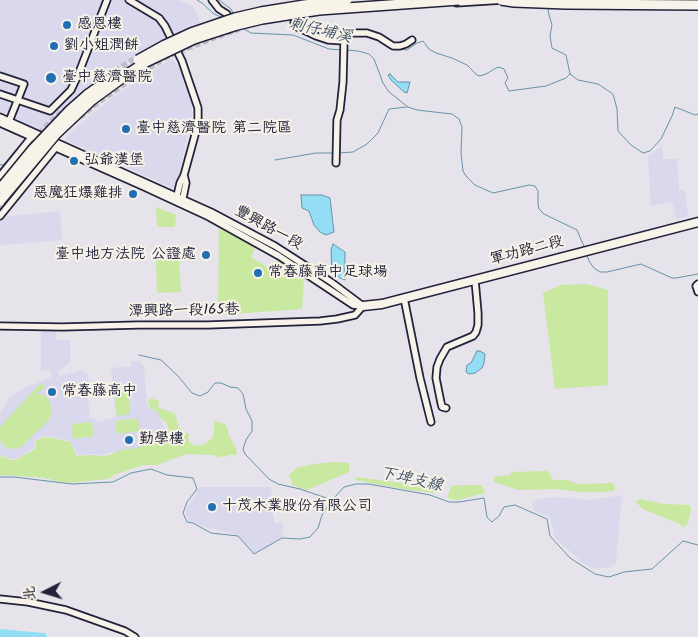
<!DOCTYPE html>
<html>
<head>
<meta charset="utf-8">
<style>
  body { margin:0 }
  #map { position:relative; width:698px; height:637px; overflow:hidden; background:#e6e3ea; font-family:Kalam,"LXGW WenKai TC",sans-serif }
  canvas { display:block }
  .north { position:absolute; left:20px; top:567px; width:50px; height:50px; -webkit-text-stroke:4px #f7f3e8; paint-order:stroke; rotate:265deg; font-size:14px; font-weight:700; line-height:20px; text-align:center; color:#22223b }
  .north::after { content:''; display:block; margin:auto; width:18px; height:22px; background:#22223b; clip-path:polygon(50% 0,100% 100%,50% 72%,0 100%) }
</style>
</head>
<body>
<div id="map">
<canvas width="698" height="637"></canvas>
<div class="north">北</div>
</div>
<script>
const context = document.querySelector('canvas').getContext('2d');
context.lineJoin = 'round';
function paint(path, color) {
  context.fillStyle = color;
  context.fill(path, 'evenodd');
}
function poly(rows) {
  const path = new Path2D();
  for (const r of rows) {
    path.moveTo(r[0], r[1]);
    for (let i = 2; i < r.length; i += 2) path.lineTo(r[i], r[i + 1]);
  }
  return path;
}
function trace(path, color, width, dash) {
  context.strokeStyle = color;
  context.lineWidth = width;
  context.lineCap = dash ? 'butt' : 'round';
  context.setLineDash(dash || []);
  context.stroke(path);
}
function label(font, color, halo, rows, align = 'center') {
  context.font = font + ' Kalam,"LXGW WenKai TC",sans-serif';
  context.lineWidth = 4;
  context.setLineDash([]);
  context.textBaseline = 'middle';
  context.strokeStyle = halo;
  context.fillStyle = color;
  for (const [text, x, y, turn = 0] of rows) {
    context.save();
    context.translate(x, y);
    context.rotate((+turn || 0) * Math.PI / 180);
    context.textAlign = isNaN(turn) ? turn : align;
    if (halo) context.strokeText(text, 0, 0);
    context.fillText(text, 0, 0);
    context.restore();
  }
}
const built = poly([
  [0,0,178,0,192,5,197,14,200,23,165,39,80,92,40,131,0,113],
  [172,58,178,66,186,82,191,99,192,117,175,189,65,140,73,130,109,100],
  [662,146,663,159,677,159,679,190,685,190,688,216,676,219,672,201,651,206,648,156],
  [60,211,62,240,0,245,0,219,1,217],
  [56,329,56,340,70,340,70,363,59,370,59,376,82,370,88,375,89,382,86,382,90,418,94,418,97,422,116,417,111,368,131,366,131,361,140,361,144,367,147,404,151,409,159,413,163,427,166,431,167,436,147,442,146,449,119,453,115,452,102,455,91,454,78,455,70,442,68,440,60,439,56,437,43,436,35,441,34,448,16,459,10,459,7,457,0,455,0,412,10,397,24,388,51,378,50,371,46,370,41,372,41,330],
  [199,487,271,487,274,523,283,523,282,538,254,554,238,535,208,528,189,521,186,516,186,508,194,498],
  [622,495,616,562,611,567,594,569,582,562,555,538,550,517,534,511,532,501,552,497,591,500]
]);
const green = poly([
  [156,207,176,215,175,227,157,227],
  [219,228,256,246,251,257,270,269,278,260,304,277,302,309,218,315],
  [179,257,181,292,157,293,156,258],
  [586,284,608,290,608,385,555,389,543,293,561,285],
  [41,383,45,387,37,394,44,395,49,400,52,412,49,420,21,447,11,449,5,447,1,443,0,440,0,427],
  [128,389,130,414,117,416,114,390],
  [153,398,154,400,159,400,158,405,159,408,174,413,176,416,178,426,183,432,189,434,188,440,192,444,196,446,203,445,211,439,214,434,214,421,225,424,228,429,228,433,236,449,237,455,228,455,227,457,223,456,219,458,213,455,186,454,157,465,144,465,114,475,108,479,68,483,55,481,50,479,35,477,0,475,0,456,7,458,10,460,16,460,35,449,36,441,44,437,56,438,59,440,64,440,65,441,70,442,77,456,91,455,103,456,110,455,118,451,151,445,151,442,155,438,167,435,169,430,167,424,160,417,158,412,151,408,149,405,148,400],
  [138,418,139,431,117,434,115,421],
  [92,422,94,436,73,439,72,424],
  [333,462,349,463,349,472,307,490,292,485,292,482,289,476,296,468,314,464],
  [547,471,550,474,553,480,567,480,578,484,613,483,614,484,615,489,613,491,604,492,581,492,555,489,518,490,494,482,493,477,510,475,512,472],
  [357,477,409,484,441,486,436,493,409,490,355,480],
  [465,485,482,485,485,493,457,500,447,498,451,486],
  [641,499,664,504,690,505,691,509,688,523,683,528,680,524,643,509,636,502,637,500]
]);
const water = poly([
  [390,74,398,82,410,82,407,93,404,92,391,80,388,75,390,74],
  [301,195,322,195,330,198,334,232,326,235,320,232,314,225,309,211,302,208,301,195],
  [333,244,345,252,345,280,340,278,332,272,331,250,333,244],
  [477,351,480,351,485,354,484,363,482,368,475,373,469,374,466,372,467,365,471,363,477,351]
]);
const stream = poly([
  [197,0,202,3,214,14,223,18],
  [219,0,231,9,234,15],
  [549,8,548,11,552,25,550,36,552,48,566,55,570,74,578,80,598,84,613,94,617,109,618,131,631,145,643,153,650,151,661,139,672,116,675,107,695,115,698,114],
  [297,23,329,37,343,38],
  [242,28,251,33,293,35,329,49,342,50],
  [347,37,365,36,373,38],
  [401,49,407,50,417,43,423,41,429,49,436,53,452,58,467,65,477,75,480,76,486,74,498,67,504,69,508,78,505,83,509,91,546,86,566,78,570,74],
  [346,50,358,51,369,54,374,59,383,83,389,92,408,107,417,110,452,114,459,119,462,127,461,153,463,171,466,176,475,185,493,193,529,185,535,186,538,191,538,204,539,209,544,214,577,230,585,249],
  [338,153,353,152,367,144,378,133,389,109,407,107],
  [275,160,316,153,334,153],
  [0,165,6,164],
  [587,255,589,261,594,268,600,272,607,272,641,264,672,278,676,278,698,274],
  [139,355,161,360,178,376,192,393,200,396,208,392,215,383,221,383,230,387,238,388,243,394,246,409,252,421,252,431,246,440,243,449,245,454,269,479,278,484,300,489,332,500],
  [0,477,14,477,72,484,113,482,131,473,151,469,167,475,193,478,197,489,187,502,183,513,187,522,193,523,211,533,238,536,254,554,282,538,300,539,310,537,318,528,322,515,332,500,344,487,356,484,369,484,430,495,449,502,459,502,484,498,487,517,492,522,499,516,504,507,515,505,547,519,550,536,570,558,595,574,609,577,624,572,652,569,683,541,698,545]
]);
const river = poly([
  [0,633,43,637]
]);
const minorTunnel = poly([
  [108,76,140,55],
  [80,117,96,104,133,78,170,55,214,38,248,26],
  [13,167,46,126,65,109],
  [0,209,35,166]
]);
const minor = poly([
  [129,0,159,18,165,26,182,61,198,108,198,124,184,175,180,183,176,200],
  [212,0,219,9,227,14],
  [456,3,504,0],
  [294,22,295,26,316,36,328,40,344,41],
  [0,76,24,84,8,124],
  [0,94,50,111,71,90,78,75,107,0],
  [0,117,211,212,275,246,331,282,363,306],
  [0,123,142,186,209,217,279,256,353,305,361,306],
  [336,163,337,120,340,110,343,82,344,41,347,33,367,33,379,37,393,46,400,46,406,44,412,40],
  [0,176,34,134],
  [182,203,186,183,184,175],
  [0,216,57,146],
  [698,284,696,286,698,292],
  [404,298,420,378,431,422],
  [0,326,62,327,138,325,208,325,320,321,337,319,355,315,363,306],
  [446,408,442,407,441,403,436,378,437,367,440,359,447,347,473,336,476,332,478,325,478,313,475,280],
  [0,599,28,602,66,610,125,631,135,637]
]);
const major = poly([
  [363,306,382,304,698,222]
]);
const highwayBridge = poly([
  [501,0,514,2,566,4,698,5],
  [138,60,165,45,191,33,235,18,261,12,304,5,347,0],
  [0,189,32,150,70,110,87,95,114,76],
  [0,201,56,134,92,100,129,73,146,62,194,39,237,25,262,19,319,10,459,0]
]);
const markers = [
  [67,25,5,"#1f6fb2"],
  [54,46,5,"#1f6fb2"],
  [51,78,6,"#1f6fb2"],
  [126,129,5,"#1f6fb2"],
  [74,161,5,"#1f6fb2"],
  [133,194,5,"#1f6fb2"],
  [206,255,5,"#1f6fb2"],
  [258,273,5,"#1f6fb2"],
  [52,392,5,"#1f6fb2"],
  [129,440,5,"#1f6fb2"],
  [212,507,5,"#1f6fb2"]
];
const poiNames = [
  ["感恩樓",77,25],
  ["劉小姐潤餅",64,46],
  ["臺中慈濟醫院",62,78],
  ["臺中慈濟醫院 第二院區",136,129],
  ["弘爺漢堡",84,161],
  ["惡魔狂爆雞排",123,194,"right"],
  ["臺中地方法院 公證處",196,255,"right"],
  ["常春藤高中足球場",268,273],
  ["常春藤高中",62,392],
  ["勤學樓",139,440],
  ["十茂木業股份有限公司",222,507]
];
const streetNames = [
  ["豐興路一段",268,229,29],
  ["軍功路二段",527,252,-15],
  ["潭興路一段165巷",184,312,-1]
];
const waterNames = [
  ["刺仔埔溪",320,32,13],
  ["下埤支線",411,481,12]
];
paint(built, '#dad8ec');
paint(green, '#c9e8a0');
paint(water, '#93def4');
trace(water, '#6693aa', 1);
trace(stream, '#6693aa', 1);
trace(river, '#93def4', 8);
trace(minorTunnel, '#bfbcc7', 5.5, [5.5, 3]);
trace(minor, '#22223b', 9);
trace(major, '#22223b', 11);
trace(minor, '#f7f3e8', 5.5);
trace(major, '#f7f3e8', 8);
trace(highwayBridge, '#22223b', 12, []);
trace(highwayBridge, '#f7f3e8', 9);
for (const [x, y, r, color] of markers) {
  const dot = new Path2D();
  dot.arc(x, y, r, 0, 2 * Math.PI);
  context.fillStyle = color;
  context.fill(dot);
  trace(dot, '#f7f3e8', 2);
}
label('15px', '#22223b', '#f7f3e8', poiNames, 'left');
label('15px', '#22223b', '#f7f3e8', streetNames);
label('italic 16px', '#3e5169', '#f7f3e8', waterNames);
</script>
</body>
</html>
